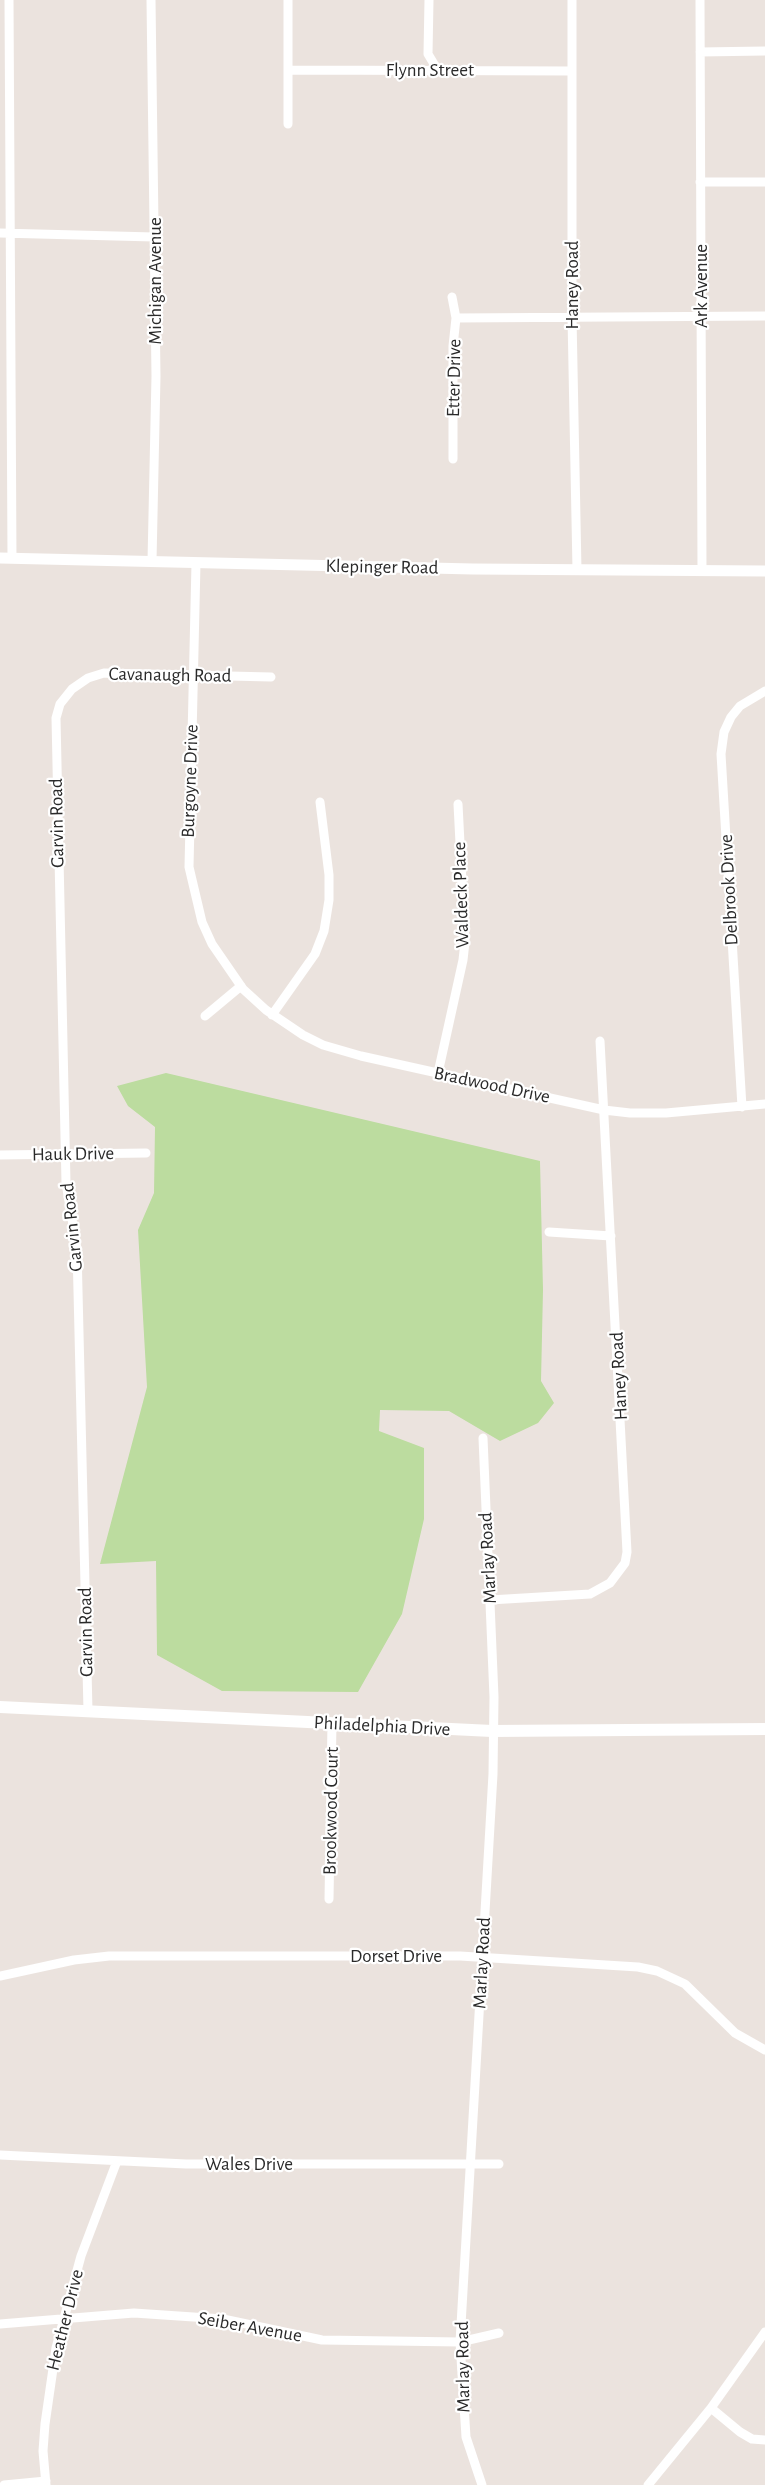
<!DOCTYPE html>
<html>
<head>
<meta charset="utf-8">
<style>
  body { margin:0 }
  canvas { display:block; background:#ebe3de }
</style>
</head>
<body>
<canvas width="765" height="2485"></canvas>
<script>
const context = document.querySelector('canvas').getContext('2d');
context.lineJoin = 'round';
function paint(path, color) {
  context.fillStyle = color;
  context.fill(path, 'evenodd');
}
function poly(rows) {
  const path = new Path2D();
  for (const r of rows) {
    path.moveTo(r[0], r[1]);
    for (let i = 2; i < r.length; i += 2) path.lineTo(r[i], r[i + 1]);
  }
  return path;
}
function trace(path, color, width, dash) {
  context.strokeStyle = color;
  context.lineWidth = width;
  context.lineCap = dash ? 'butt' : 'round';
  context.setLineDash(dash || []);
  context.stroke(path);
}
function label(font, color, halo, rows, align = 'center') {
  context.font = font + ' "Alegreya Sans",sans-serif';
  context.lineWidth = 4.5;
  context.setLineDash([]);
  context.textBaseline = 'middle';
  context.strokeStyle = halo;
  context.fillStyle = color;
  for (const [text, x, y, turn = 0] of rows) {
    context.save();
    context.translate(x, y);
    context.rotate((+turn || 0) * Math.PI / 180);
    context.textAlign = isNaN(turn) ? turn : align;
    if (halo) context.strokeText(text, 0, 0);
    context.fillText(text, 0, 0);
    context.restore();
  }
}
const green = poly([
  [166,1073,540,1161,543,1290,541,1381,554,1403,538,1423,500,1441,449,1411,380,1410,379,1431,424,1448,424,1519,402,1614,358,1692,222,1691,157,1655,156,1561,100,1564,147,1387,138,1230,154,1193,155,1127,128,1106,117,1086]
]);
const minor = poly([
  [9,0,12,558],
  [151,0,156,376,152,561],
  [288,0,288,124],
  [429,0,428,54,437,69],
  [572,0,572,317,577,570],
  [700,0,702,571],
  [700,52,765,51],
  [288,70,572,71],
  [700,182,765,182],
  [0,233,154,237],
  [452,297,456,318,453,346,453,459],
  [456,318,765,316],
  [196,563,189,867,202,922,212,944,243,989,266,1010,303,1035,323,1045,361,1056,604,1110,630,1113,666,1113,765,1104],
  [272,1015,315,954,324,931,329,900,329,875,320,802],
  [205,1016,241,986],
  [438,1073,463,960,465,942,458,804],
  [742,1107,721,754,724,732,731,717,740,706,765,691],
  [0,1155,146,1153],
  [549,1232,611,1236],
  [490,1600,590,1594,610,1583,625,1563,627,1552,600,1041],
  [88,1711,77,1249,66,1183,56,718,60,704,72,689,88,678,104,673,271,677],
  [329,1899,332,1723],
  [0,1976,74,1960,109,1956,460,1956,638,1967,657,1971,685,1984,735,2033,765,2050],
  [0,2155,186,2164,499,2164],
  [0,2324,134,2313,223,2319,322,2340,460,2342,499,2333],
  [711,2408,740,2432,752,2439,765,2440],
  [4,2485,46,2481],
  [46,2485,43,2451,45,2424,56,2348,81,2256,117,2161],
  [482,2485,466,2437,460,2342,493,1774,494,1697,483,1438],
  [648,2485,711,2408,765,2332]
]);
const tertiary = poly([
  [0,558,473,569,765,571]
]);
const secondary = poly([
  [0,1707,492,1731,765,1729]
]);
const streetNames = [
  ["Flynn Street",430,70],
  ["Michigan Avenue",155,281,-90],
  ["Haney Road",572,285,-90],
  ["Ark Avenue",701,286,-90],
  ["Etter Drive",454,378,-89],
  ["Klepinger Road",382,567,1],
  ["Cavanaugh Road",170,675,1],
  ["Burgoyne Drive",190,781,-88],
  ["Garvin Road",57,823,-91],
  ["Delbrook Drive",729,890,-93],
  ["Waldeck Place",461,895,-92],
  ["Bradwood Drive",492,1085,12],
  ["Hauk Drive",73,1154,-1],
  ["Garvin Road",72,1227,-96],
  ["Haney Road",619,1376,-93],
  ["Marlay Road",488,1558,-93],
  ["Garvin Road",86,1632,-91],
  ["Philadelphia Drive",382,1726,3],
  ["Brookwood Court",331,1811,-89],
  ["Dorset Drive",396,1956],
  ["Marlay Road",482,1963,-87],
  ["Wales Drive",249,2164],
  ["Heather Drive",65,2320,-76],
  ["Seiber Avenue",250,2327,10],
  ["Marlay Road",463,2367,-91]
];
paint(green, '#bcdc9f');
trace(minor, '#fff', 9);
trace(tertiary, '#fff', 11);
trace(secondary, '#fff', 12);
label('19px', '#2a2a2a', '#fff', streetNames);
</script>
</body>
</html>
